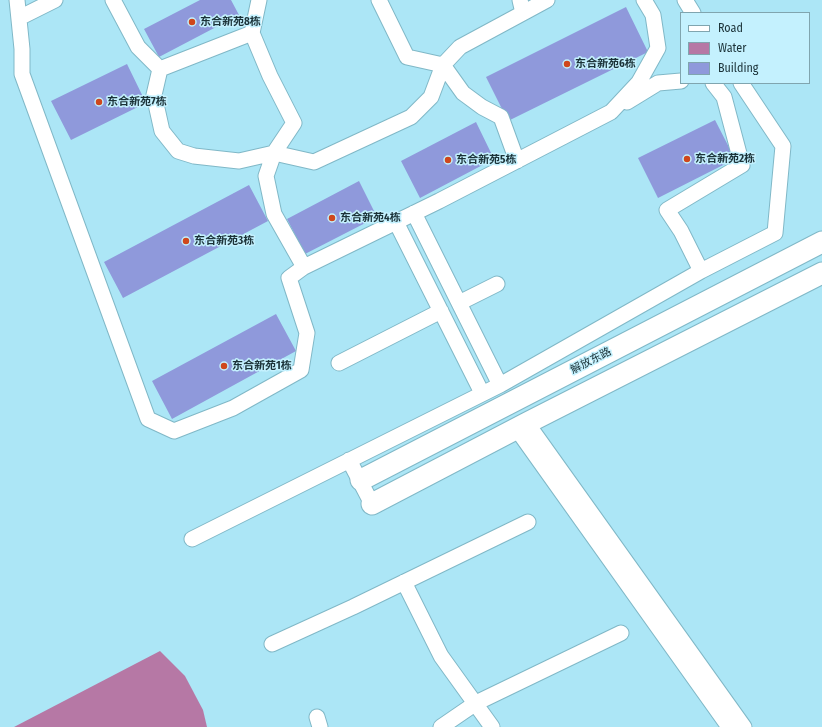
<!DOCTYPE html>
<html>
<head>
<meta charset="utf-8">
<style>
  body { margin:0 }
  #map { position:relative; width:822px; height:727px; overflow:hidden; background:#ace6f6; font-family:"Fira Sans Condensed",sans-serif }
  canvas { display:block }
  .legend { position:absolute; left:680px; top:12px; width:130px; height:72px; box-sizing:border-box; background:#c4f1fe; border:1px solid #80a5af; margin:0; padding:5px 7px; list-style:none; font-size:12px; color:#1b3238 }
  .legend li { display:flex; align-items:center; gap:8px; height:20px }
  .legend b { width:20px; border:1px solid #80a5af }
</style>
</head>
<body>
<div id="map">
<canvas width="822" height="727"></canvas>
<ul class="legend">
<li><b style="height:5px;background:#fff"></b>Road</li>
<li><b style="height:11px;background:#b678a5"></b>Water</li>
<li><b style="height:11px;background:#8f99db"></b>Building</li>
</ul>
</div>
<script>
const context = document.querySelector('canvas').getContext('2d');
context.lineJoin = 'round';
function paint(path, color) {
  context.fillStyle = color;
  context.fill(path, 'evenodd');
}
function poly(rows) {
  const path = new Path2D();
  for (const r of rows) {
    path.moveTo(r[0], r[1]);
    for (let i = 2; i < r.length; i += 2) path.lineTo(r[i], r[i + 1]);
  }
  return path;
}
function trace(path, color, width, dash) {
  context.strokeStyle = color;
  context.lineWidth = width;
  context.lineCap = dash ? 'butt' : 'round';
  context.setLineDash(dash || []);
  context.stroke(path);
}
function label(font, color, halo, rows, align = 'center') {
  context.font = font + ' "Fira Sans Condensed","Noto Sans SC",sans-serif';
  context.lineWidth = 3;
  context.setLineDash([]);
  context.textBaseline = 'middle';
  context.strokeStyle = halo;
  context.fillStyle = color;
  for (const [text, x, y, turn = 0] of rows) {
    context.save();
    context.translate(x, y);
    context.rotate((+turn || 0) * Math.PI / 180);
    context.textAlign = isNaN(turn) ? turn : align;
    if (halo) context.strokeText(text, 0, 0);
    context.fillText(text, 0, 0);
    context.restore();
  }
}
const water = poly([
  [160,651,185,676,203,710,207,727,14,727]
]);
const building = poly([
  [200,0,231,0,239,15,159,57,144,29],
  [626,7,648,52,508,121,486,77],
  [127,64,146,103,71,140,51,101],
  [715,120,735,159,658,198,638,158],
  [476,122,494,159,420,198,401,161],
  [359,181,377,217,305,254,287,219],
  [249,185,268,221,123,298,104,262],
  [276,314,296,351,172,419,152,381]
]);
const street = poly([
  [17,0,22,49,22,74,148,419,174,431,233,408,301,370,307,333,289,278,304,267,439,201,611,112,639,82,658,48,653,15,644,0],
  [113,0,138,47,160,69,252,33,259,0],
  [379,0,407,57,443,65,460,47,523,13,520,0],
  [685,0,693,13],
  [523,13,547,0],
  [19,18,55,0],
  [252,33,270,76,294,123,274,153,266,176,274,214,304,267],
  [443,65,463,93,482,107,501,117,517,161],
  [160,69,154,95,162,131,178,151,194,156,239,161,274,153,314,162,411,117,431,97,443,65],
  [627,102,658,83,681,81],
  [414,213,500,385],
  [396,222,482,393],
  [701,271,681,231,667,210,742,165,724,97,713,83],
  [459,303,497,284],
  [339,363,441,311],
  [527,423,744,727],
  [516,428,729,727],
  [349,460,372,504],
  [192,539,500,385,701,271,775,233,783,146,741,83],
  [404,582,441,656,492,727],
  [272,644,353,607,528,522],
  [317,717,320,727],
  [441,727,476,703,621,633]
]);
const secondary = poly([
  [361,480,822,242],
  [372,504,527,423,822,273]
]);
const markers = [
  [192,22,4,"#cf471c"],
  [567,64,4,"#cf471c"],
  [99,102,4,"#cf471c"],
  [687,159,4,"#cf471c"],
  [448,160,4,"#cf471c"],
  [332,218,4,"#cf471c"],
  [186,241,4,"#cf471c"],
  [224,366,4,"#cf471c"]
];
const poiNames = [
  ["东合新苑8栋",200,22],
  ["东合新苑6栋",575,64],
  ["东合新苑7栋",107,102],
  ["东合新苑2栋",695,159],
  ["东合新苑5栋",456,160],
  ["东合新苑4栋",340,218],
  ["东合新苑3栋",194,241],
  ["东合新苑1栋",232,366]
];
const streetNames = [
  ["解放东路",591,361,-27]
];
paint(water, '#b678a5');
paint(building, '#8f99db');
trace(street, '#80b8c7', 17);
trace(secondary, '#80b8c7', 23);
trace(street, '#fff', 15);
trace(secondary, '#fff', 21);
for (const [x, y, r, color] of markers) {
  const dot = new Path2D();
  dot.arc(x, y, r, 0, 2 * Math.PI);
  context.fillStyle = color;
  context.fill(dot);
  trace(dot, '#c4f1fe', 1.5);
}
label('bold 11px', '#1b3238', '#c4f1fe', poiNames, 'left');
label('11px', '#1b3238', '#c4f1fe', streetNames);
</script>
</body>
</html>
